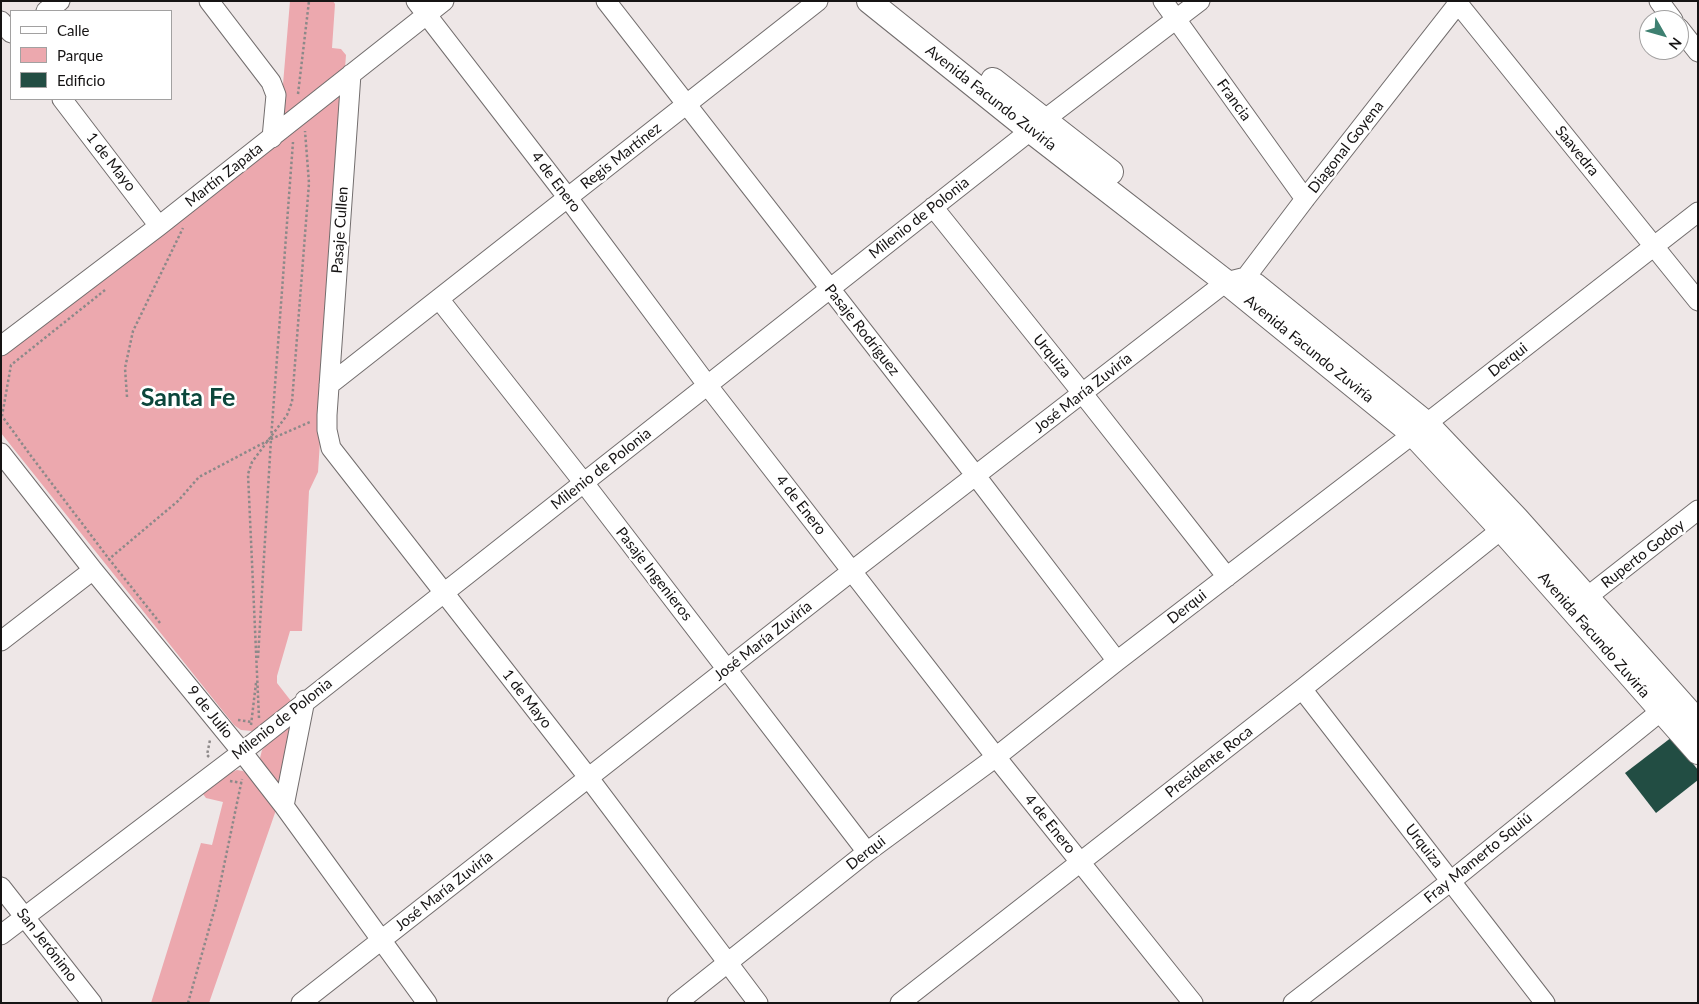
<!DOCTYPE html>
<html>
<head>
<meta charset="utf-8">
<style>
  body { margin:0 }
  #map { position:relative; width:1699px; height:1004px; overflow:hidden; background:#eee7e7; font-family:Lato,sans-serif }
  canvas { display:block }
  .frame { position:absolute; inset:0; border:2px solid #161414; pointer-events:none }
  .legend { position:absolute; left:10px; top:10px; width:162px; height:90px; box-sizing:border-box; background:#fff; border:1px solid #a2a1a1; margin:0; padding:6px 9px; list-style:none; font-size:15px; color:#161414 }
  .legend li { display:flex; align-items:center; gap:10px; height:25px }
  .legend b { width:25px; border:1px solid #a2a1a1 }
  .north { position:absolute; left:1639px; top:10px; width:50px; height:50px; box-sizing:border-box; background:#fff; border:1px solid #a2a1a1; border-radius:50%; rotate:128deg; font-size:14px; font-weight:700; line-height:20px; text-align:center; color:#161414 }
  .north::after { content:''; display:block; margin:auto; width:18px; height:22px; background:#3e8071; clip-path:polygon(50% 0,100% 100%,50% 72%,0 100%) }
</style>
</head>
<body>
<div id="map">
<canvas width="1699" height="1004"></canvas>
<div class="frame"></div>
<ul class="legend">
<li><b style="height:6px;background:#fff"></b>Calle</li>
<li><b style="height:14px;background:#eca8ae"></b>Parque</li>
<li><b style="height:14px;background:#224d43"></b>Edificio</li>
</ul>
<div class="north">N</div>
</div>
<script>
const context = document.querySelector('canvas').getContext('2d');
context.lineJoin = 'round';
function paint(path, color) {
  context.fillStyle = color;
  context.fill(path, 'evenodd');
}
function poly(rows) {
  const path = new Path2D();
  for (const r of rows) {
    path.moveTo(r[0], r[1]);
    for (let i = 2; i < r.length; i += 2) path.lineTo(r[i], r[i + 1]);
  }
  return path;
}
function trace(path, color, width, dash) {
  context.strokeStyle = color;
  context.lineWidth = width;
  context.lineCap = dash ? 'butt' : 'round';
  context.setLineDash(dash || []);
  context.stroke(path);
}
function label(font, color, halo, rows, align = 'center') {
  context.font = font + ' Lato,sans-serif';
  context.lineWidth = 5;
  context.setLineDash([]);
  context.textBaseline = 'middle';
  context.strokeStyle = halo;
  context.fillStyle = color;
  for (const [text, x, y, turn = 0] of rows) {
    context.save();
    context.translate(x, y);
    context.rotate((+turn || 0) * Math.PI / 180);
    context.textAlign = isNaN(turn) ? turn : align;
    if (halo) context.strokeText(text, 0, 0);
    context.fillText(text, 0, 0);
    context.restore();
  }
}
const green = poly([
  [290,1,333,1,335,4,332,48,341,49,346,55,345,68,280,120],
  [343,89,318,472,309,491,302,631,290,631,277,676,277,683,291,701,259,728,252,731,241,730,234,725,1,433,1,356],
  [293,722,281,789,263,766,260,758,262,750,267,744],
  [237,770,243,771,249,775,276,810,209,1003,151,1003,201,843,212,845,223,802,206,798,203,794,232,772]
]);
const building = poly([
  [1672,737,1698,770,1698,780,1656,813,1625,773]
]);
const path = poly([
  [298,94,309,1],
  [105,290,11,365,2,416,31,456,109,559],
  [127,397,125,368,133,331,183,228],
  [160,623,109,559,178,501,199,477,271,439,310,422],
  [258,658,271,439,293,142],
  [259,718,248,474,252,462,287,415,292,402,309,183,305,131],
  [238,720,252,722],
  [251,725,256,683],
  [209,757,207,755,210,740],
  [230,781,242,783],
  [188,1003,216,904,242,779]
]);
const minor = poly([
  [209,1,271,82,276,95,272,138],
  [416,1,568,198,708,386,996,757,1193,1003],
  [606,1,976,476,1117,661],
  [1163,1,1305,199],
  [1456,1,1698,301],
  [1659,1,1673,20],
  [46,11,60,1],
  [1,21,11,33],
  [1679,28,1698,52],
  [351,74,327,415,327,430,331,448,588,777,758,1003],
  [62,99,159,226],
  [933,207,1083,394,1227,577],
  [439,299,584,483,867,852],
  [1,346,159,226,444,1],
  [329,385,818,1],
  [1,453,93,570,246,757,284,806,427,1003],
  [1587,597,1698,510],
  [1,641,93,570],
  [1302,689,1545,1003],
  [284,806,305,700],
  [1,887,92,1003],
  [1,935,242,752,1044,120,1200,1],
  [301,1003,852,571,1226,282,1246,277,1305,199,1460,1],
  [677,1003,867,852,996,757,1117,661,1413,434,1698,212],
  [900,1003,1302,689,1512,521],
  [1293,1003,1451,881,1661,711]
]);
const major = poly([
  [869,1,1031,131,1226,282,1413,434,1501,529,1698,752],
  [993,80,1111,172],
  [1255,285,1426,423,1516,518,1698,722]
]);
const streetNames = [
  ["Avenida Facundo Zuviría",991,98,38],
  ["Francia",1234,100,54],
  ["Diagonal Goyena",1346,147,-52],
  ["Saavedra",1577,151,51],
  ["Regis Martínez",621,156,-38],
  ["1 de Mayo",111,162,52],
  ["Martín Zapata",224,175,-38],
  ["4 de Enero",556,182,53],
  ["Milenio de Polonia",919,218,-38],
  ["Pasaje Cullen",340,230,-86],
  ["Pasaje Rodríguez",862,330,52],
  ["Avenida Facundo Zuviría",1309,349,39],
  ["Urquiza",1052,356,51],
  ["Derqui",1508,360,-38],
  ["José María Zuviría",1083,393,-38],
  ["Milenio de Polonia",601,469,-38],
  ["4 de Enero",801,505,52],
  ["Ruperto Godoy",1643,554,-38],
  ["Pasaje Ingenieros",654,574,52],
  ["Derqui",1187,607,-38],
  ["Avenida Facundo Zuviría",1594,635,49],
  ["José María Zuviría",763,641,-38],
  ["1 de Mayo",527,699,52],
  ["9 de Julio",210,712,51],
  ["Milenio de Polonia",282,719,-38],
  ["Presidente Roca",1209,762,-38],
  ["4 de Enero",1050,824,51],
  ["Urquiza",1424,846,52],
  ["Derqui",866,853,-38],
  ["Fray Mamerto Squiú",1478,858,-39],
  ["José María Zuviría",444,891,-38],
  ["San Jerónimo",47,945,52]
];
const townNames = [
  ["Santa Fe",188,398]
];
paint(green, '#eca8ae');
paint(building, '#224d43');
trace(minor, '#726d6d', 21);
trace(major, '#726d6d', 26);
trace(path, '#8d8989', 2.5, [2.5, 2.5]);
trace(minor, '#fff', 19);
trace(major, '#fff', 24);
label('15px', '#161414', '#fff', streetNames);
label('bold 25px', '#0c463b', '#fff', townNames);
</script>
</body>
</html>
